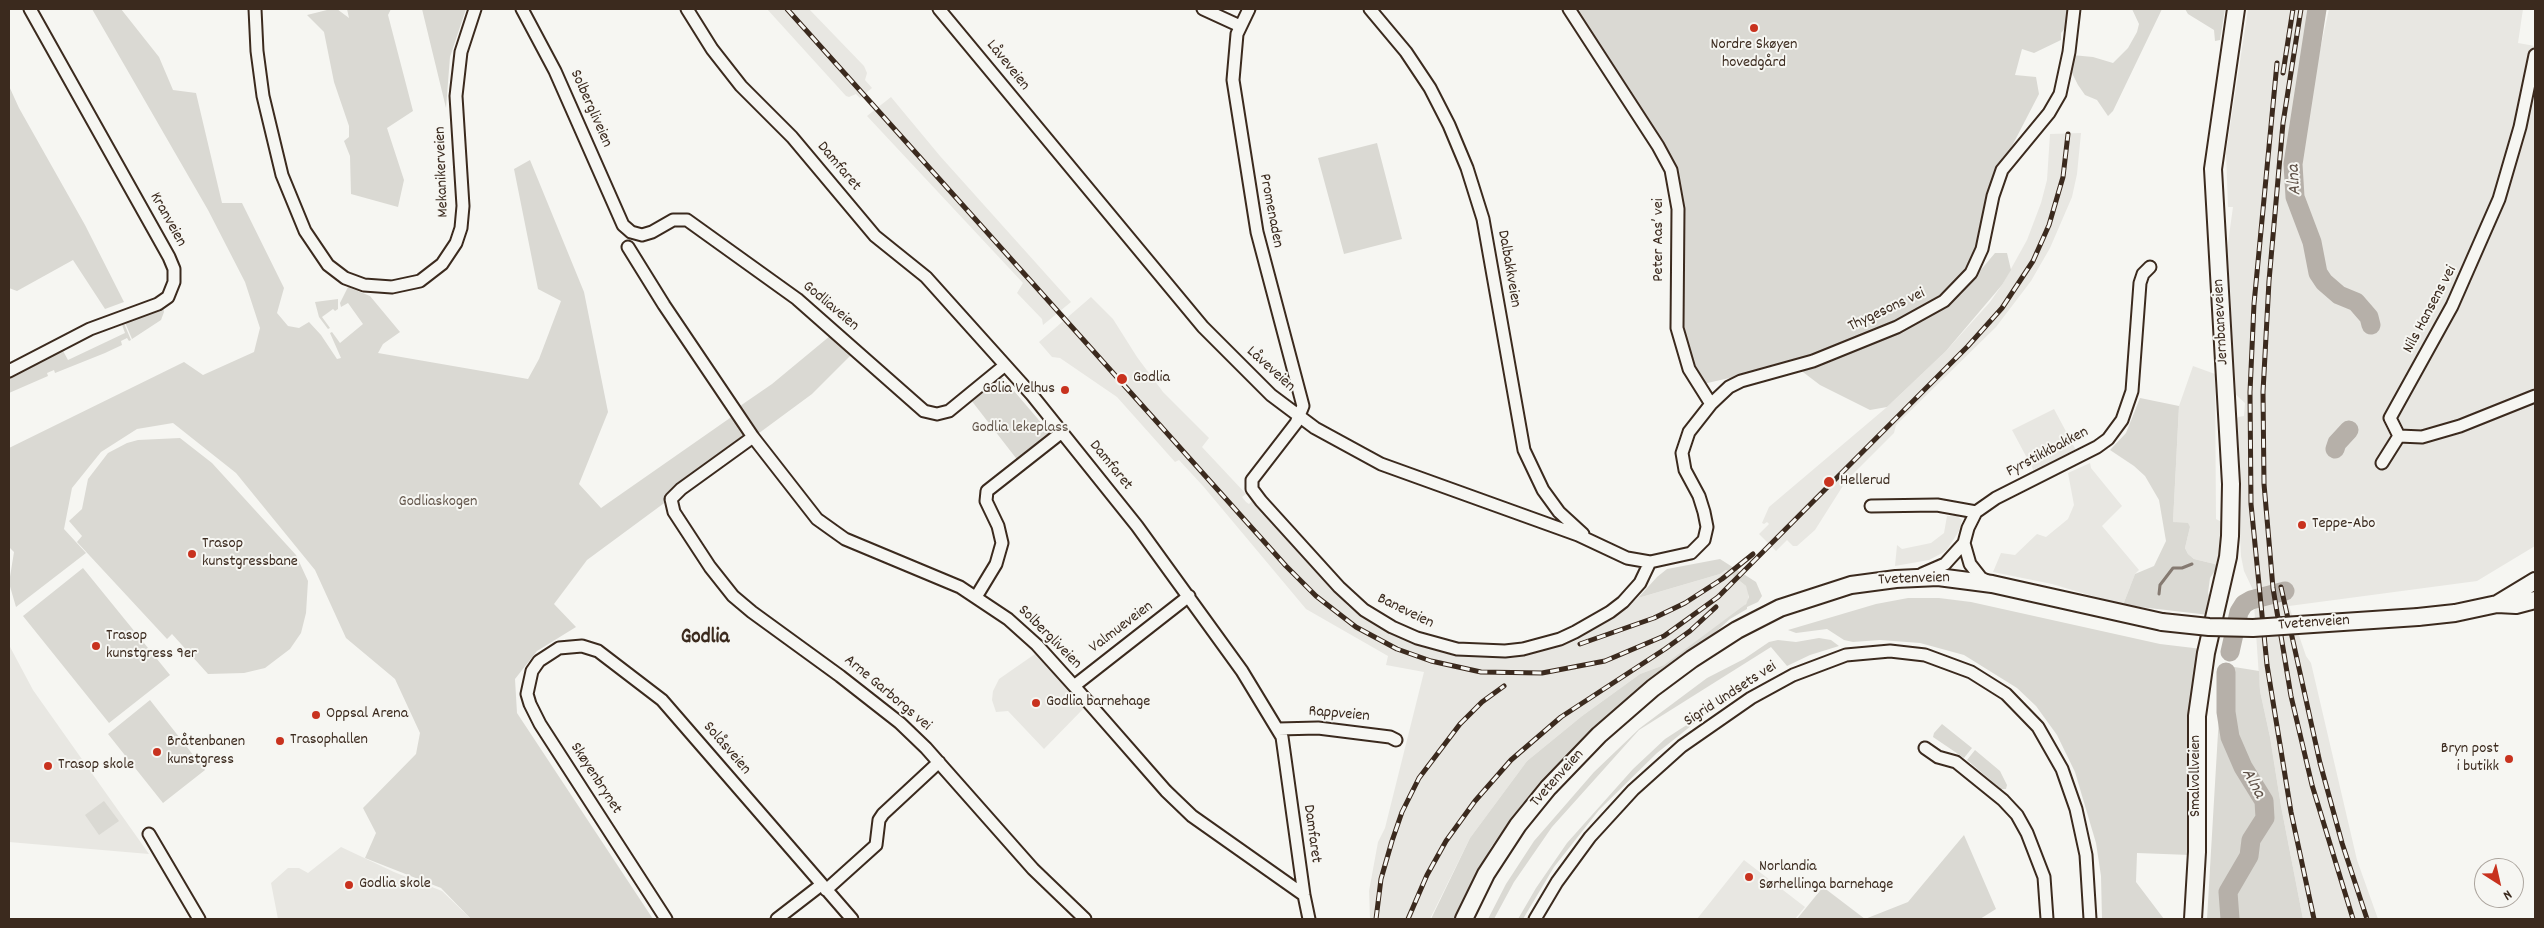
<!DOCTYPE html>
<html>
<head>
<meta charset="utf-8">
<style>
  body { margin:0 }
  #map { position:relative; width:2544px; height:928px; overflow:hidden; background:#f6f6f2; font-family:Dekko,sans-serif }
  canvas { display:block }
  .frame { position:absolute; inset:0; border:10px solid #3b2a1e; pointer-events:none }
  .north { position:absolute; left:2474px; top:858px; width:50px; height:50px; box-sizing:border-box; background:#f6f6f2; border:1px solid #aba49d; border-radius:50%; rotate:145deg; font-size:14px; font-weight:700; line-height:20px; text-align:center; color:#3b2a1e }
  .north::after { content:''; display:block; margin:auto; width:18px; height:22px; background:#c8321e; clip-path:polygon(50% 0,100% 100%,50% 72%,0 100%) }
</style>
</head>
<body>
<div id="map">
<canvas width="2544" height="928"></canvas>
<div class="frame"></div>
<div class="north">N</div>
</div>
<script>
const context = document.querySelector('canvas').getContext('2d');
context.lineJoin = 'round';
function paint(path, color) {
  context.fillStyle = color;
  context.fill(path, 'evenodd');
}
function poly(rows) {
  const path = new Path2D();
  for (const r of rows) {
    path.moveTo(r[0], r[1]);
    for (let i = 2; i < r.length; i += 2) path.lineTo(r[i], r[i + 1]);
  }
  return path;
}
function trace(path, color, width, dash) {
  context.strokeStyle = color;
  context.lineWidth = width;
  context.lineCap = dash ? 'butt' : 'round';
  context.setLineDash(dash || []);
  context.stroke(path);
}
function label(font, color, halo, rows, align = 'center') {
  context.font = font + ' Dekko,sans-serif';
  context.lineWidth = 4;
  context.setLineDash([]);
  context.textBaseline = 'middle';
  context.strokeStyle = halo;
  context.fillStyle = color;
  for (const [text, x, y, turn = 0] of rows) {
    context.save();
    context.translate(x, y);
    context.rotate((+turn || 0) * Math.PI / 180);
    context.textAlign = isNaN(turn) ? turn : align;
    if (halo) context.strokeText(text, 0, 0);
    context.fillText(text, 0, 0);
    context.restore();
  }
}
const built = poly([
  [767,9,809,9,864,66,867,73,865,80,872,88,860,98,856,94,849,97,846,96],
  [2248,9,2310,9,2295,98,2286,184,2287,201,2329,9,2523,9,2518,43,2535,46,2535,546,2477,581,2289,606,2306,656,2311,663,2357,860,2378,919,2303,919,2281,806,2270,737,2260,691,2253,590,2244,571,2241,556,2235,421,2238,417,2244,416,2245,403,2235,394,2232,384,2231,300,2227,250,2233,207,2228,207,2226,153],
  [891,97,940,156,1071,302,1043,325,1042,319,1017,293,1023,283,867,116],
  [2081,133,2077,174,2072,197,2050,248,2031,281,1996,327,1896,425,1894,433,1846,481,1815,530,1797,546,1793,546,1787,540,1776,551,1759,534,1769,524,1767,522,1764,524,1762,523,1769,507,1887,407,1946,351,1990,302,2002,285,2027,240,2041,203,2047,180,2050,134],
  [1091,297,1113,319,1137,357,1163,392,1209,438,1202,447,1246,494,1242,497,1246,502,1249,504,1252,501,1348,606,1380,627,1410,640,1449,652,1498,656,1565,642,1605,622,1638,598,1720,574,1726,570,1746,586,1749,593,1748,601,1740,611,1664,665,1640,674,1582,716,1527,761,1470,838,1430,919,1370,919,1369,891,1378,842,1385,828,1424,672,1386,665,1388,656,1306,609,1203,486,1179,460,1175,462,1117,397,1060,358,1052,357,1039,342],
  [2193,366,2215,374,2216,519,2227,525,2219,565,2194,559,2188,554,2185,548,2190,527,2173,522,2179,406],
  [2054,409,2077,452,2035,473,2012,430],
  [2090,463,2091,468,2122,506,2102,526,2139,570,2135,574,2123,605,2052,584,1993,572,2001,553,2015,555,2037,534,2046,537,2068,519,2074,505,2068,473],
  [1947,516,1957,516,1962,520,1959,531,1946,551,1929,560,1895,566,1897,545,1902,549,1931,543,1944,533],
  [9,645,33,690,149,854,9,842],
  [1035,654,1084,708,1044,749,1008,711,996,712,992,700,993,691,999,679],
  [341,847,394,872,442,891,471,919,278,919,271,883,288,868,299,868,308,873],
  [1744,860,1805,907,1795,919,1697,919]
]);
const green = poly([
  [92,9,121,9,159,57,173,90,196,93,222,203,242,203,284,288,277,313,288,326,299,328,309,322,321,335,337,359,341,358,330,333,332,332,340,343,363,324,348,303,341,307,340,303,348,287,370,296,400,332,383,344,378,353,528,379,539,359,561,301,538,289,514,169,530,160,584,292,608,412,579,484,601,508,740,411,740,406,772,384,836,331,857,349,812,394,587,560,554,604,576,627,537,651,515,679,517,713,653,919,471,919,441,888,365,858,376,833,363,808,416,754,420,733,395,679,346,638,315,570,236,473,173,423,137,429,101,452,72,488,64,529,86,553,16,607,9,583,14,552,9,547,9,448,184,362,203,375,254,352,260,328,245,282,208,210],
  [331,9,337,9,349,18,347,9,391,9,388,15,413,111,387,128,404,180,398,207,351,194,350,156,344,141,349,137,349,126,334,82,324,32,307,15],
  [422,9,466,9,450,57,446,108],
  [1574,9,2069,9,2068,25,2061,33,2061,40,2034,53,2022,49,2015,75,2036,77,2039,94,1998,173,1981,238,1972,263,1955,285,1944,297,1859,337,1782,366,1703,384,1692,365,1680,322,1679,187],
  [2132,9,2162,9,2113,111,2108,116,2097,100,2085,95,2078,85,2072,73,2072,55,2093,57,2113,63,2128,48,2137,32,2139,24],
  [2185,9,2225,9,2220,40,2215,41,2214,30,2188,14],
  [9,86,19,108,85,225,124,302,105,309,73,260,17,291,9,288],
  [1377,143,1402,239,1344,254,1318,158],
  [1995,253,2007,253,2011,270,2002,285,1946,351,1887,407,1870,410,1820,385,1799,369,1948,303,1964,290],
  [338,299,338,309,335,311,333,309,322,317,330,328,328,329,319,317,315,302],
  [163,307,164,312,161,320,132,339,124,320],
  [123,321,131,340,129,341,127,338,121,341,122,345,105,353,55,373,54,370,47,373,48,376,9,393,9,377,62,349,68,360,125,333,121,322],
  [1003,378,1049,432,1049,437,1019,462,971,400,996,379],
  [2140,398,2179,406,2173,522,2188,523,2190,527,2185,548,2188,554,2194,559,2219,565,2210,578,2208,593,2211,599,2209,615,2123,605,2135,574,2154,566,2166,541,2159,500,2145,476,2134,466,2110,450,2126,433],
  [180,438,212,463,296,555,308,581,306,613,301,633,290,649,265,668,244,673,208,674,172,634,167,639,77,542,82,536,69,521,82,509,88,479,108,453,127,443,138,440],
  [1720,559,1756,582,1762,596,1758,602,1747,607,1747,609,1730,619,1710,637,1648,681,1582,740,1522,804,1491,847,1454,919,1431,919,1470,838,1527,761,1582,716,1640,674,1664,665,1746,604,1749,597,1746,586,1726,570,1720,574,1638,598,1657,577,1667,569],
  [83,568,170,675,109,723,23,616],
  [1908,598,1939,598,1971,602,2160,644,2202,649,2190,855,2137,853,2136,882,2164,919,2102,919,2101,876,2096,843,2075,772,2057,735,2036,706,2017,688,1964,655,1920,643,1880,640,1853,642,1844,640,1827,629,1796,633,1788,630,1876,604],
  [1819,638,1831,640,1839,646,1810,655,1787,666,1771,647,1639,730,1552,827,1514,882,1494,919,1488,919,1506,884,1534,841,1594,772,1640,728,1707,678,1744,659,1769,642,1778,640,1796,642],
  [2222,665,2259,671,2260,691,2270,737,2281,806,2303,919,2207,919],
  [150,700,205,770,163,803,108,734],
  [1716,706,1657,753,1599,810,1554,867,1523,919,1518,919,1536,888,1567,843,1633,769,1665,739],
  [1942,724,1972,748,1964,758,1933,737,1934,733],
  [1975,750,2000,771,2007,785,2006,789,2001,789,1967,760],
  [104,801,119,821,99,835,85,815],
  [1964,835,1996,909,1980,919,1865,919,1908,902],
  [1823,887,1865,919,1797,919]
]);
const stream = poly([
  [2159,594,2160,585,2173,568,2182,568,2192,564]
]);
const river = poly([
  [2317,9,2293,164,2295,197,2312,242,2318,273,2324,282,2339,295,2356,302,2369,317,2371,325],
  [2335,449,2337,443,2349,430],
  [2230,652,2239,612,2244,604,2251,600,2285,591],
  [2226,672,2226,712,2230,737,2243,767,2264,801,2265,818,2251,840,2249,856,2228,892,2230,919]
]);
const street = poly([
  [255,9,257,51,263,96,282,175,305,231,328,265,345,278,364,285,392,287,420,281,442,264,456,243,461,228,463,206,456,96,461,52,475,9],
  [522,9,555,71,623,225,631,232,642,235,652,232,673,220,687,220,797,299,924,411,937,414,949,411,1004,366],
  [687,9,712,49,741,86,792,137,875,236,926,277,1032,395,1137,526,1242,671,1282,737,1304,895,1309,919],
  [939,9,1203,327,1271,395,1315,428,1381,464,1578,535,1627,558,1650,562,1691,553,1704,540,1707,527,1704,512,1699,496,1685,470,1682,453,1689,432,1711,404,1729,387,1741,381,1813,361,1897,327,1944,301,1971,273,1982,249,1993,196,2002,170,2049,113,2060,94,2069,52,2074,9],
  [1203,9,1240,26],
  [1249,9,1237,34,1233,80,1257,232,1303,406,1296,423,1252,480,1252,489,1261,501,1339,587,1364,610,1392,627,1417,638,1457,649,1505,651,1523,649,1560,639,1575,632,1610,612,1623,602,1640,583,1650,562],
  [1370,9,1406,52,1430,88,1449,125,1467,168,1483,219,1524,450,1543,490,1559,512,1583,534],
  [1569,9,1658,146,1671,170,1678,209,1677,328,1689,369,1711,404],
  [2535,55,2520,127,2499,199,2452,306,2390,418,2399,436,2422,437,2460,426,2535,396],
  [628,247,664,305,753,437,817,519,845,539,960,587,1008,619,1037,645,1074,686,1166,791,1192,816,1304,895],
  [9,371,90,329,158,304,168,297,174,282,174,269,169,257,30,9],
  [753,437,681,489,671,499,674,512,710,567,733,596,752,612,840,676,900,723,926,748,1033,869,1085,919],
  [2382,463,2399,436],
  [1871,506,1937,505,1976,512],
  [1922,574,1945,564,1964,543],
  [1989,582,1981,578,1970,564,1964,543,1968,528,1976,512,1996,498,2097,447,2108,439,2122,420,2132,391,2140,283,2143,274,2150,267],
  [976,597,996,564,1002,543,998,526,986,501,987,491,1062,432],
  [1074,686,1189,596],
  [1278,729,1318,728,1390,737,1396,740],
  [1925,748,1938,757,1956,762,2003,800,2017,815,2027,833,2044,877,2047,919],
  [149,834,199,919],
  [826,890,876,845,879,820,883,814,939,762],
  [666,919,540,724,530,704,527,694,532,671,539,661,559,648,582,646,598,651,662,700,852,919],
  [777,919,821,885],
  [1535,919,1557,882,1590,837,1633,790,1682,746,1751,698,1793,675,1846,655,1890,651,1925,655,1971,672,2006,694,2038,727,2062,769,2076,809,2086,855,2090,919]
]);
const secondary = poly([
  [2497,604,2535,581],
  [2418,617,2455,613,2497,604,2516,605,2535,600],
  [1464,919,1486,874,1518,825,1548,788,1599,735,1653,688,1692,659,1737,630,1780,608,1851,585,1896,579,1938,577,1992,584,2162,622],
  [2193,919,2197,852,2197,716,2206,653,2228,557,2230,536,2231,484,2213,169,2236,9]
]);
const rail = poly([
  [787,9,1286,566,1316,596,1356,627,1397,649,1431,661,1481,672,1542,673,1605,661,1664,636,1718,597,1968,346,2002,308,2033,261,2049,225,2063,177,2068,134],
  [2301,9,2283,123,2269,281,2263,392,2264,484,2273,588,2291,696,2312,785,2353,919],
  [2277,63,2254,304,2250,392,2251,504,2267,665,2291,812,2314,919],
  [2283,73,2293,9],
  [2281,587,2320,763,2342,843,2367,919],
  [1580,644,1654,618,1685,603,1722,579,1753,554],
  [1376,919,1381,879,1392,841,1402,812,1419,778,1460,724,1482,702,1504,686],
  [1408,919,1427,875,1446,841,1475,801,1511,760,1561,717,1665,649,1690,631,1716,607]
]);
const secondaryBridge = poly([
  [2162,622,2209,627,2253,628,2418,617]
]);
const markers = [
  [1754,28,5,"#c8321e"],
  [1122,379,6,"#c8321e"],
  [1065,390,5,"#c8321e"],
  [1829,482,6,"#c8321e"],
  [2302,525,5,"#c8321e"],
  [192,554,5,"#c8321e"],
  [96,646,5,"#c8321e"],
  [1036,703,5,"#c8321e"],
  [316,715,5,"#c8321e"],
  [280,741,5,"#c8321e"],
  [157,752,5,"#c8321e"],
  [2509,759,5,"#c8321e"],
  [48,766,5,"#c8321e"],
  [1749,877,5,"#c8321e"],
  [349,885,5,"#c8321e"]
];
const poiNames = [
  ["Nordre Skøyen",1754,46,"center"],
  ["hovedgård",1754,64,"center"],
  ["Godlia",1133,379],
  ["Golia Velhus",1055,390,"right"],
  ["Hellerud",1840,482],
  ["Teppe-Abo",2312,525],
  ["Trasop",202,545],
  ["kunstgressbane",202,563],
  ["Trasop",106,637],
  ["kunstgress 9er",106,655],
  ["Godlia barnehage",1046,703],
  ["Oppsal Arena",326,715],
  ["Trasophallen",290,741],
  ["Bråtenbanen",167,743],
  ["kunstgress",167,761],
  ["Bryn post",2499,750,"right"],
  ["i butikk",2499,768,"right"],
  ["Trasop skole",58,766],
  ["Norlandia",1759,868],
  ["Sørhellinga barnehage",1759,886],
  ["Godlia skole",359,885]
];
const streetNames = [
  ["Låveveien",1007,66,51],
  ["Solbergliveien",590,109,66],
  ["Damfaret",838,167,50],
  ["Mekanikerveien",443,172,-92],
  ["Promenaden",1270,211,79],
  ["Kranveien",167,220,61],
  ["Peter Aas’ vei",1660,240,-90],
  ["Dalbakkveien",1508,269,80],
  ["Godliaveien",830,307,40],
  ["Nils Hansens vei",2431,310,-62],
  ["Thygesons vei",1887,311,-25],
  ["Jernbaneveien",2222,322,-93],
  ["Låveveien",1270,370,42],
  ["Fyrstikkbakken",2048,453,-28],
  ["Damfaret",1110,466,51],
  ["Tvetenveien",1914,580,-2],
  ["Baneveien",1405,612,26],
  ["Tvetenveien",2314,624,-4],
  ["Valmueveien",1122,628,-37],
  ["Solbergliveien",1049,638,45],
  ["Arne Garborgs vei",887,694,40],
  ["Sigrid Undsets vei",1731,695,-33],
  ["Rappveien",1339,715,5],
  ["Solåsveien",726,749,49],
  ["Smalvollveien",2197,776,-90],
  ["Skøyenbrynet",595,779,57],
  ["Tvetenveien",1558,779,-48],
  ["Damfaret",1311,834,82]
];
const parkNames = [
  ["Godlia lekeplass",1020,429],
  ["Godliaskogen",438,503]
];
const waterNames = [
  ["Alna",2296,180,-94],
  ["Alna",2252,784,62]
];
const districtNames = [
  ["Godlia",705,639]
];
paint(built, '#e8e7e2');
paint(green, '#dad9d3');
trace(stream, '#857a71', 3);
trace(river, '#b6b0a9', 19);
trace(street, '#3b2a1e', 15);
trace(secondary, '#3b2a1e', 20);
trace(street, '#f6f6f2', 11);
trace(secondary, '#f6f6f2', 16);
trace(rail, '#3b2a1e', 5);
trace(rail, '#f6f6f2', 3, [9]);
trace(secondaryBridge, '#3b2a1e', 20, []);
trace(secondaryBridge, '#f6f6f2', 16);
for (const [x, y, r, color] of markers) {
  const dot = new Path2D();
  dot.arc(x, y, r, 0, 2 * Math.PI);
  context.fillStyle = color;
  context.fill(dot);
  trace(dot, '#f6f6f2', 2);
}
label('16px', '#3b2a1e', '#f6f6f2', poiNames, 'left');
label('16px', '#3b2a1e', '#f6f6f2', streetNames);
label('16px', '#63564b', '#f6f6f2', parkNames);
label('italic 18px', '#605248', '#f6f6f2', waterNames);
label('bold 21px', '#3b2a1e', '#f6f6f2', districtNames);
</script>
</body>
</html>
